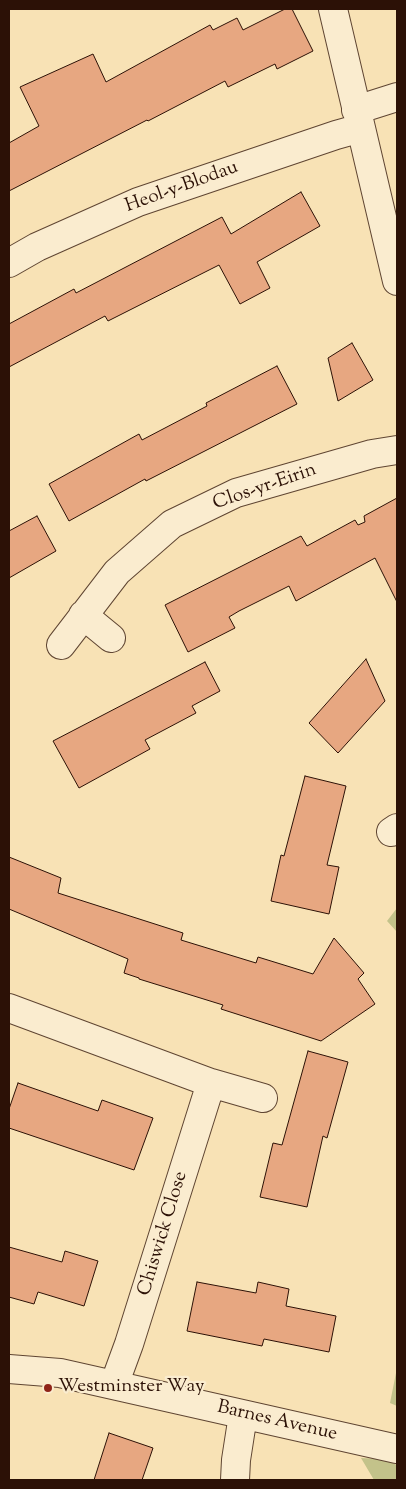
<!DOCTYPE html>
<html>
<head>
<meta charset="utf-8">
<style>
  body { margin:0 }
  #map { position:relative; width:406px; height:1489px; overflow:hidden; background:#f8e2b5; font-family:"Sorts Mill Goudy",serif }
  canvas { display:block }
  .frame { position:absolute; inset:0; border:10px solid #2c1106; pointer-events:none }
</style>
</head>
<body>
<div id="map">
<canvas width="406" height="1489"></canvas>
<div class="frame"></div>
</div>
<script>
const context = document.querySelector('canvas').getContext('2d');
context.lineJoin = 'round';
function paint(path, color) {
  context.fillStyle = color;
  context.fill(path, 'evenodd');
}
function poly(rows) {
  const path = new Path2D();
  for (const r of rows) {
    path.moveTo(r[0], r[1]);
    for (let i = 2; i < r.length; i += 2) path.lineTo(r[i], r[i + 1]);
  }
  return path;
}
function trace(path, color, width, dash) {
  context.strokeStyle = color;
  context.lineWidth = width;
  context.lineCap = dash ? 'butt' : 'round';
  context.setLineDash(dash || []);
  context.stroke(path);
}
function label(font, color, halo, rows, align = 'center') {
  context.font = font + ' "Sorts Mill Goudy",serif';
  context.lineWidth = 4.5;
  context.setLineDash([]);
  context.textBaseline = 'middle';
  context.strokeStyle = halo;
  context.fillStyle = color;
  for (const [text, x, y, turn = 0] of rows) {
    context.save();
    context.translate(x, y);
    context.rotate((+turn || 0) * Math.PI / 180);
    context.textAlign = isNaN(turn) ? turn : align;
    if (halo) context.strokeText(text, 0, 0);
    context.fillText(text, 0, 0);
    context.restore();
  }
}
const green = poly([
  [397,908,397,932,387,921],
  [397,1368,397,1406,390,1403],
  [361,1458,384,1459,397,1465,397,1480,374,1480]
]);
const building = poly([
  [285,9,292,9,313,51,277,69,275,64,228,87,225,81,148,121,147,120,9,191,9,143,39,126,20,87,93,54,106,82,210,25,213,30,237,18,243,30,285,9],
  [301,192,320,226,257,262,270,288,240,304,219,265,108,321,105,316,9,367,9,324,74,289,76,293,222,217,231,234,301,192],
  [352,343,373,380,338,401,328,358,352,343],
  [277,366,297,404,146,481,145,479,69,521,49,484,139,434,142,440,207,406,206,403,277,366],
  [397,498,397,602,375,558,296,601,289,586,239,611,229,617,235,628,188,652,165,605,301,536,307,546,355,520,358,525,365,522,364,516,397,498],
  [37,516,56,551,9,578,9,531,37,516],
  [366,659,385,701,338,753,309,723,366,659],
  [205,662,220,691,192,706,196,713,145,740,150,749,79,788,53,741,205,662],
  [305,776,346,786,327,865,339,867,329,914,271,901,281,855,284,856,305,776],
  [9,857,61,878,58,893,183,933,181,940,256,963,258,957,313,974,334,938,364,973,358,979,375,1004,321,1041,221,1009,223,1005,139,979,139,978,124,973,128,959,9,909,9,857],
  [308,1051,348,1062,327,1138,323,1136,307,1207,260,1197,273,1143,282,1145,308,1051],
  [18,1083,98,1111,102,1100,153,1118,134,1170,9,1128,9,1109,18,1083],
  [9,1247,62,1262,65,1251,98,1261,84,1306,38,1292,34,1304,9,1297,9,1247],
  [197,1282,256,1293,258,1282,289,1289,286,1306,336,1316,329,1352,264,1339,262,1346,187,1331,197,1282],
  [109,1433,153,1448,142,1480,94,1480,109,1433]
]);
const street = poly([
  [333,9,397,281],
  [356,110,397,97],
  [9,263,37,247,138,202,336,135,361,128],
  [83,615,111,638],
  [61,645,117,572,172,524,236,493,372,454,397,450],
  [391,832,397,828],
  [9,1008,211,1083,129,1344,114,1385],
  [211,1083,263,1098],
  [9,1369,60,1373,397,1449],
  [235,1480,236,1460,243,1415]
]);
const markers = [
  [48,1388,5,"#8f2418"]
];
const streetNames = [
  ["Heol-y-Blodau",182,188,-20],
  ["Clos-yr-Eirin",265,488,-19],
  ["Chiswick Close",164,1234,-73],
  ["Barnes Avenue",277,1422,13]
];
const poiNames = [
  ["Westminster Way",58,1388]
];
paint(green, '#c3c28a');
paint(building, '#e7a781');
trace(building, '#2c1106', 1);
trace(street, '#5f4532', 30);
trace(street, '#faeccf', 28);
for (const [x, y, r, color] of markers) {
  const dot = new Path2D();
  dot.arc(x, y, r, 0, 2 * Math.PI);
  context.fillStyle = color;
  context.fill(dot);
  trace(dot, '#faeccf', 2);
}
label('19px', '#2c1106', '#faeccf', streetNames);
label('19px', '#2c1106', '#faeccf', poiNames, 'left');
</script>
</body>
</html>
